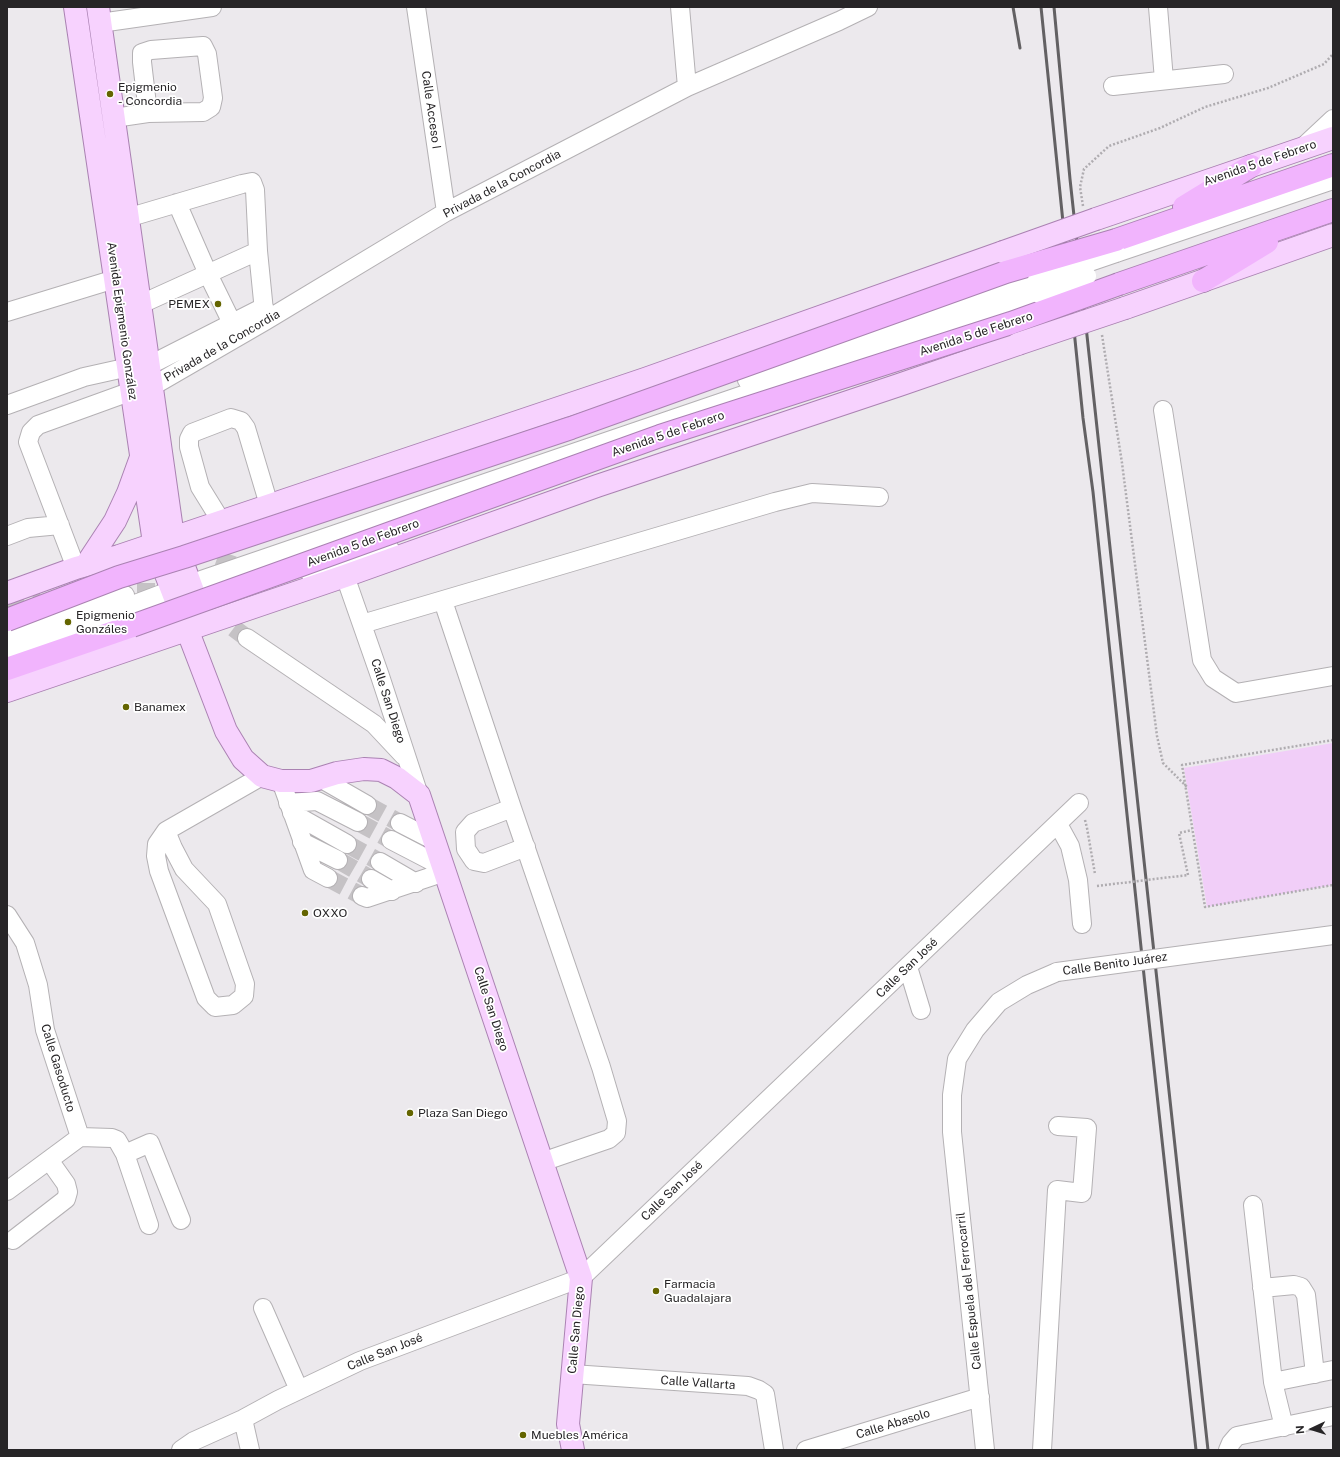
<!DOCTYPE html>
<html>
<head>
<meta charset="utf-8">
<style>
  body { margin:0 }
  #map { position:relative; width:1340px; height:1457px; overflow:hidden; background:#ece9ed; font-family:"Public Sans",sans-serif }
  canvas { display:block }
  .frame { position:absolute; inset:0; border:8px solid #272527; pointer-events:none }
  .north { position:absolute; left:1292px; top:1409px; width:40px; height:40px; -webkit-text-stroke:3px #fff; paint-order:stroke; rotate:266deg; font-size:11px; font-weight:700; line-height:16px; text-align:center; color:#272527 }
  .north::after { content:''; display:block; margin:auto; width:14px; height:18px; background:#272527; clip-path:polygon(50% 0,100% 100%,50% 72%,0 100%) }
</style>
</head>
<body>
<div id="map">
<canvas width="1340" height="1457"></canvas>
<div class="frame"></div>
<div class="north">N</div>
</div>
<script>
const context = document.querySelector('canvas').getContext('2d');
context.lineJoin = 'round';
function paint(path, color) {
  context.fillStyle = color;
  context.fill(path, 'evenodd');
}
function poly(rows) {
  const path = new Path2D();
  for (const r of rows) {
    path.moveTo(r[0], r[1]);
    for (let i = 2; i < r.length; i += 2) path.lineTo(r[i], r[i + 1]);
  }
  return path;
}
function trace(path, color, width, dash) {
  context.strokeStyle = color;
  context.lineWidth = width;
  context.lineCap = dash ? 'butt' : 'round';
  context.setLineDash(dash || []);
  context.stroke(path);
}
function label(font, color, halo, rows, align = 'center') {
  context.font = font + ' "Public Sans",sans-serif';
  context.lineWidth = 3.5;
  context.setLineDash([]);
  context.textBaseline = 'middle';
  context.strokeStyle = halo;
  context.fillStyle = color;
  for (const [text, x, y, turn = 0] of rows) {
    context.save();
    context.translate(x, y);
    context.rotate((+turn || 0) * Math.PI / 180);
    context.textAlign = isNaN(turn) ? turn : align;
    if (halo) context.strokeText(text, 0, 0);
    context.fillText(text, 0, 0);
    context.restore();
  }
}
const green = poly([
  [1333,743,1333,885,1207,907,1184,768]
]);
const minorTunnel = poly([
  [195,544,210,557,248,570],
  [110,592,159,592,164,594],
  [7,606,41,599],
  [212,612,247,638],
  [367,805,400,823],
  [358,822,391,840],
  [347,844,380,862],
  [338,860,371,879],
  [328,878,362,896]
]);
const path = poly([
  [1083,206,1080,187,1084,169,1109,146,1160,128,1205,107,1268,88,1324,64,1333,54],
  [1102,335,1122,463,1157,736,1163,763,1188,788],
  [1333,740,1182,765,1205,907,1333,885],
  [1085,820,1087,828,1095,874],
  [1188,875,1179,833,1192,830]
]);
const minor = poly([
  [416,7,446,212],
  [680,7,687,87],
  [1158,7,1164,80],
  [100,23,212,7],
  [1113,86,1224,74],
  [114,118,148,113,203,112,211,107,213,98,207,54,203,46,151,50,142,53,142,62,148,113],
  [1303,147,1333,119],
  [177,203,208,274,232,323],
  [127,218,242,184,252,182,255,190,258,251,265,321],
  [1116,253,1333,180],
  [139,305,258,251],
  [7,312,115,279],
  [148,366,264,307],
  [747,380,1037,280],
  [151,387,265,321,446,212,687,87,839,21,868,7],
  [7,405,84,377,129,367],
  [1163,410,1202,660,1213,678,1236,693,1333,676],
  [221,521,200,487,189,447,189,439,192,433,231,418,241,421,246,428,269,505],
  [7,536,28,528,60,525],
  [76,568,28,442,31,432,38,425,132,391],
  [311,575,390,549],
  [345,576,380,676,419,795],
  [443,601,512,808,601,1067,617,1121,616,1133,609,1139,542,1162],
  [362,624,775,502,812,493,879,497],
  [7,636,125,595],
  [247,638,374,724,404,756],
  [7,651,51,636,172,590,1039,294],
  [320,778,367,805],
  [281,781,313,870,328,878],
  [288,803,317,801,358,822],
  [512,808,473,823,465,832,466,849,474,861,484,863,526,847],
  [292,813,347,844],
  [400,823,435,841],
  [1058,824,1070,846,1078,880,1082,924],
  [166,831,173,848,184,869,217,904,245,984,244,996,233,1005,215,1007,206,998,159,871,156,856,157,844,166,831,262,776],
  [391,840,443,867],
  [302,842,338,860],
  [380,862,416,883],
  [371,879,392,891],
  [362,896,367,898,445,872],
  [7,915,25,943,38,985,45,1030,80,1137,7,1191],
  [908,967,921,1010],
  [80,1137,112,1138,117,1140,125,1154,149,1225],
  [125,1154,150,1143,181,1220],
  [1253,1205,1273,1382],
  [13,1240,66,1199,68,1192,66,1184,49,1160],
  [1262,1288,1294,1285,1301,1287,1306,1295,1315,1374],
  [263,1308,299,1390],
  [572,1374,748,1386,759,1390,765,1394,774,1450],
  [243,1419,250,1450],
  [1284,1427,1273,1382,1333,1370],
  [181,1450,194,1441,243,1419,278,1400,360,1361,581,1278,1079,803],
  [806,1450,980,1397],
  [985,1450,952,1132,952,1095,957,1059,975,1030,999,1002,1027,985,1057,972],
  [1042,1450,1057,1190,1082,1193,1087,1128,1058,1126],
  [1228,1450,1231,1443,1237,1436,1333,1416]
]);
const major = poly([
  [75,7,154,543,226,731,243,759,262,776,281,781,311,781,337,773,364,769,381,770,397,778,419,795,581,1278,568,1424,573,1450],
  [98,7,173,537,204,621],
  [1096,219,1333,138],
  [1125,308,1333,235],
  [86,565,115,521,128,493,140,460],
  [7,593,76,568,119,556,645,379,1003,252],
  [7,691,345,576,597,486,899,385,1018,344]
]);
const highway = poly([
  [1184,207,1251,166],
  [1116,240,1333,165],
  [1203,281,1267,242],
  [1119,284,1333,210],
  [7,669,132,626]
]);
const rail = poly([
  [1013,7,1020,48],
  [1041,7,1083,418,1093,492,1145,985,1196,1450],
  [1054,7,1070,179,1208,1450]
]);
const pathBridge = poly([
  [1097,886,1188,875]
]);
const minorBridge = poly([
  [1037,280,1116,253],
  [1039,294,1087,276],
  [1057,972,1333,935]
]);
const majorBridge = poly([
  [1003,252,1096,219],
  [1018,344,1125,308]
]);
const highwayBridge = poly([
  [7,620,119,577,184,557,571,428,1006,272,1116,240],
  [132,626,660,436,1011,323,1119,284]
]);
const markers = [
  [110,94,4,"#646500"],
  [218,304,4,"#646500"],
  [68,622,4,"#646500"],
  [126,707,4,"#646500"],
  [305,913,4,"#646500"],
  [410,1113,4,"#646500"],
  [656,1291,4,"#646500"],
  [523,1435,4,"#646500"]
];
const poiNames = [
  ["Epigmenio",118,87],
  ["- Concordia",118,101],
  ["PEMEX",210,304,"right"],
  ["Epigmenio",76,615],
  ["Gonzáles",76,629],
  ["Banamex",134,707],
  ["OXXO",313,913],
  ["Plaza San Diego",418,1113],
  ["Farmacia",664,1284],
  ["Guadalajara",664,1298],
  ["Muebles América",531,1435]
];
const streetNames = [
  ["Calle Acceso I",431,110,82],
  ["Avenida 5 de Febrero",1260,163,-19],
  ["Privada de la Concordia",502,184,-28],
  ["Avenida Epigmenio González",122,321,82],
  ["Avenida 5 de Febrero",976,334,-18],
  ["Privada de la Concordia",222,346,-30],
  ["Avenida 5 de Febrero",668,434,-19],
  ["Avenida 5 de Febrero",363,543,-20],
  ["Calle San Diego",388,701,72],
  ["Calle Benito Juárez",1115,964,-8],
  ["Calle San José",907,968,-44],
  ["Calle San Diego",491,1009,72],
  ["Calle Gasoducto",58,1068,73],
  ["Calle San José",672,1191,-44],
  ["Calle Espuela del Ferrocarril",969,1291,-96],
  ["Calle San Diego",576,1330,-85],
  ["Calle San José",385,1352,-22],
  ["Calle Vallarta",698,1383,4],
  ["Calle Abasolo",893,1424,-17]
];
paint(green, '#f1cef8');
trace(minorTunnel, '#c5c2c5', 18, [18, 9]);
trace(minor, '#b4b1b4', 20);
trace(major, '#aa82b2', 24);
trace(highway, '#aa82b2', 24);
trace(path, '#afacb0', 2.5, [2, 2]);
trace(minor, '#fff', 18);
trace(major, '#f7d2fe', 22);
trace(highway, '#f1b4fd', 22);
trace(rail, '#636163', 3);
trace(minorBridge, '#b4b1b4', 20, []);
trace(majorBridge, '#aa82b2', 24, []);
trace(highwayBridge, '#aa82b2', 24, []);
trace(pathBridge, '#afacb0', 2.5, [2, 2]);
trace(minorBridge, '#fff', 18);
trace(majorBridge, '#f7d2fe', 22);
trace(highwayBridge, '#f1b4fd', 22);
for (const [x, y, r, color] of markers) {
  const dot = new Path2D();
  dot.arc(x, y, r, 0, 2 * Math.PI);
  context.fillStyle = color;
  context.fill(dot);
  trace(dot, '#fff', 1.5);
}
label('12px', '#272527', '#fff', poiNames, 'left');
label('12px', '#272527', '#fff', streetNames);
</script>
</body>
</html>
